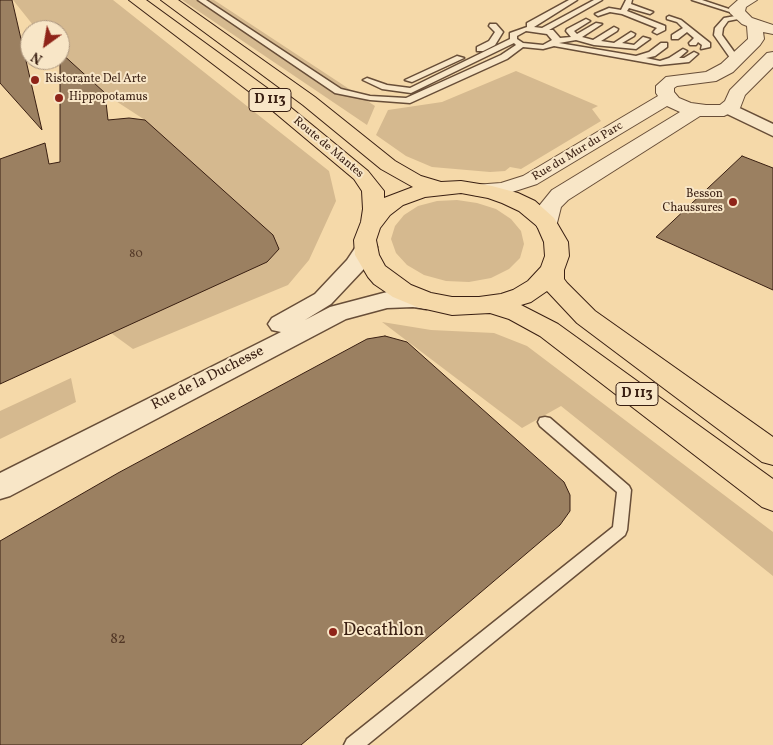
<!DOCTYPE html>
<html>
<head>
<meta charset="utf-8">
<style>
  body { margin:0 }
  #map { position:relative; width:773px; height:745px; overflow:hidden; background:#f5d9a9; font-family:Vollkorn,serif }
  canvas { display:block }
  .north { position:absolute; left:20px; top:20px; width:50px; height:50px; box-sizing:border-box; background:#f8e6c7; border:1px solid #ac967f; border-radius:50%; rotate:212deg; font-size:14px; font-weight:700; line-height:20px; text-align:center; color:#391f12 }
  .north::after { content:''; display:block; margin:auto; width:18px; height:22px; background:#8f2418; clip-path:polygon(50% 0,100% 100%,50% 72%,0 100%) }
</style>
</head>
<body>
<div id="map">
<canvas width="773" height="745"></canvas>
<div class="north">N</div>
</div>
<script>
const context = document.querySelector('canvas').getContext('2d');
context.lineJoin = 'round';
function paint(path, color) {
  context.fillStyle = color;
  context.fill(path, 'evenodd');
}
function poly(rows) {
  const path = new Path2D();
  for (const r of rows) {
    path.moveTo(r[0], r[1]);
    for (let i = 2; i < r.length; i += 2) path.lineTo(r[i], r[i + 1]);
  }
  return path;
}
function trace(path, color, width, dash) {
  context.strokeStyle = color;
  context.lineWidth = width;
  context.lineCap = dash ? 'butt' : 'round';
  context.setLineDash(dash || []);
  context.stroke(path);
}
function label(font, color, halo, rows, align = 'center') {
  context.font = font + ' Vollkorn,serif';
  context.lineWidth = 4;
  context.setLineDash([]);
  context.textBaseline = 'middle';
  context.strokeStyle = halo;
  context.fillStyle = color;
  for (const [text, x, y, turn = 0] of rows) {
    context.save();
    context.translate(x, y);
    context.rotate((+turn || 0) * Math.PI / 180);
    context.textAlign = isNaN(turn) ? turn : align;
    if (halo) context.strokeText(text, 0, 0);
    context.fillText(text, 0, 0);
    context.restore();
  }
}
const green = poly([
  [13,0,113,0,329,171,336,201,309,260,288,285,133,349,111,333,145,120,105,94,60,52,60,30,37,30],
  [182,0,214,0,375,106,367,125],
  [516,71,598,106,592,109,601,121,521,169,510,167,505,171,490,172,432,167,406,156,376,135,388,110,442,102],
  [457,200,477,203,496,209,511,219,521,231,524,244,520,258,509,269,491,278,469,282,446,281,424,275,407,265,396,253,391,239,395,226,404,215,418,206,437,201],
  [382,322,431,330,494,333,527,346,773,532,773,576,561,406,522,428],
  [71,378,76,402,0,439,0,411]
]);
const building = poly([
  [0,0,12,0,42,130,0,83,0,0],
  [60,52,105,93,108,120,129,118,145,120,273,235,279,249,267,262,0,384,0,159,45,143,49,164,60,162,60,52],
  [742,156,773,168,773,290,656,237,742,156],
  [385,336,407,342,564,482,570,495,570,511,560,525,301,745,0,745,0,541,118,473,367,339,385,336]
]);
const service = poly([
  [198,0,206,0,341,89,370,96,406,98,501,55,516,45,514,43,411,93,382,89,363,80,367,78,387,85,410,88,510,39,510,33,527,27,527,23,569,0,577,0,534,27,542,28,594,0,602,0,549,30,553,30,560,38,571,37,566,31,567,29,586,19,590,21,574,31,577,34,596,23,602,24,582,37,593,40,614,27,618,29,617,31,601,41,614,43,631,32,635,34,634,36,622,43,634,45,643,37,650,39,636,49,594,45,576,40,559,43,636,56,649,52,661,43,667,43,667,47,655,56,646,58,660,61,669,58,683,49,687,51,679,58,684,58,694,52,698,54,689,62,660,65,554,46,543,49,523,47,507,59,410,103,370,100,335,93,198,0],
  [526,31,547,34,552,40,543,45,523,43,517,39,517,36,526,31],
  [626,0,632,0,631,4,653,12,650,14,629,8,627,11,665,26,665,30,657,34,653,32,657,28,622,14,610,12,598,16,595,14,609,8,621,10,626,0],
  [692,0,702,0,741,13,736,14,692,0],
  [741,15,744,17,743,18,728,21,723,28,722,35,740,60,736,62,733,62,714,35,715,28,724,18,741,15],
  [669,16,681,20,710,43,710,47,701,49,702,45,698,42,696,45,690,45,689,43,694,38,687,32,678,39,672,39,672,35,683,28,677,22,667,19,667,17,669,16],
  [490,24,496,24,503,32,495,45,483,51,477,51,477,47,489,41,495,32,489,26,490,24],
  [457,56,464,58,412,82,405,80,457,56],
  [545,417,550,418,629,486,631,490,627,530,625,535,367,745,344,745,347,739,613,527,617,492,540,426,538,422,540,418,545,417]
]);
const minor = poly([
  [729,103,773,124,773,136,723,112,721,108,723,104,729,103],
  [366,240,373,242,377,247,363,270,331,304,305,320,330,307,387,292,413,291,434,296,437,301,434,306,426,309,413,307,387,308,346,319,10,496,0,499,0,473,281,332,272,330,268,324,272,318,315,294,347,260,359,242,366,240]
]);
const tertiary = poly([
  [738,0,757,0,746,7,745,11,752,18,773,25,773,34,763,32,764,39,760,45,733,72,716,81,677,86,674,88,674,92,679,98,691,103,706,105,720,105,725,101,730,90,767,53,773,52,773,67,745,95,740,108,724,116,700,116,568,200,561,207,557,223,554,228,546,230,538,228,535,223,539,206,552,190,680,112,667,106,537,184,503,195,482,196,474,195,471,190,474,185,501,183,523,176,658,96,656,93,656,86,666,77,706,72,721,64,748,39,747,26,742,24,730,13,729,8,738,0]
]);
const primary = poly([
  [129,0,146,0,267,88,368,171,384,191,384,198,413,187,381,169,303,105,161,0,178,0,315,97,395,161,421,176,441,182,461,181,492,186,518,193,535,201,554,218,568,242,569,256,564,270,564,279,567,283,595,311,773,437,773,465,762,462,577,323,547,291,531,302,521,305,558,324,773,479,773,511,762,507,540,336,509,319,490,313,452,315,417,307,393,297,374,284,368,277,355,255,354,240,361,222,363,209,362,191,354,179,255,96,129,0],
  [461,193,488,198,502,203,519,211,537,226,544,242,545,256,541,267,528,281,513,290,501,294,479,297,452,297,431,293,411,285,385,266,379,255,376,240,380,228,390,215,403,205,425,197,461,193]
]);
const markers = [
  [35,80,5,"#8f2418"],
  [59,98,5,"#8f2418"],
  [733,202,5,"#8f2418"],
  [333,632,5,"#8f2418"]
];
const farPoinames = [
  ["Ristorante Del Arte",45,80],
  ["Hippopotamus",69,98],
  ["Besson",723,195,"right"],
  ["Chaussures",723,209,"right"]
];
const farStreetnames = [
  ["Route de Mantes",328,148,40],
  ["Rue du Mur du Parc",578,152,-31]
];
const numberNames = [
  ["80",136,255]
];
const shields = [
  [270,100,42],
  [637,394,42]
];
const shieldNames = [
  ["D 113",270,100],
  ["D 113",637,394]
];
const streetNames = [
  ["Rue de la Duchesse",208,379,-27]
];
const nearNumbernames = [
  ["82",118,640]
];
const nearPoinames = [
  ["Decathlon",343,632]
];
paint(green, '#d5b98f');
paint(building, '#9b8061');
trace(building, '#391f12', 1);
trace(service, '#684e38', 3);
trace(minor, '#684e38', 3);
trace(tertiary, '#684e38', 2);
trace(primary, '#391f12', 2);
paint(service, '#f8e6c7');
paint(minor, '#f8e6c7');
paint(tertiary, '#f8e6c7');
paint(primary, '#f5d9a9');
for (const [x, y, r, color] of markers) {
  const dot = new Path2D();
  dot.arc(x, y, r, 0, 2 * Math.PI);
  context.fillStyle = color;
  context.fill(dot);
  trace(dot, '#f8e6c7', 2);
}
label('12px', '#391f12', '#f8e6c7', farPoinames, 'left');
label('12px', '#391f12', '#f8e6c7', farStreetnames);
label('12px', '#523726', null, numberNames);
for (const [x, y, w] of shields) {
  const box = new Path2D();
  box.roundRect(x - w / 2, y - 11.5, w, 23, 4);
  context.fillStyle = '#f8e6c7';
  context.fill(box);
  trace(box, '#391f12', 1);
}
label('bold 14px', '#391f12', null, shieldNames);
label('15px', '#391f12', '#f8e6c7', streetNames);
label('15px', '#523726', null, nearNumbernames);
label('18px', '#391f12', '#f8e6c7', nearPoinames, 'left');
</script>
</body>
</html>
